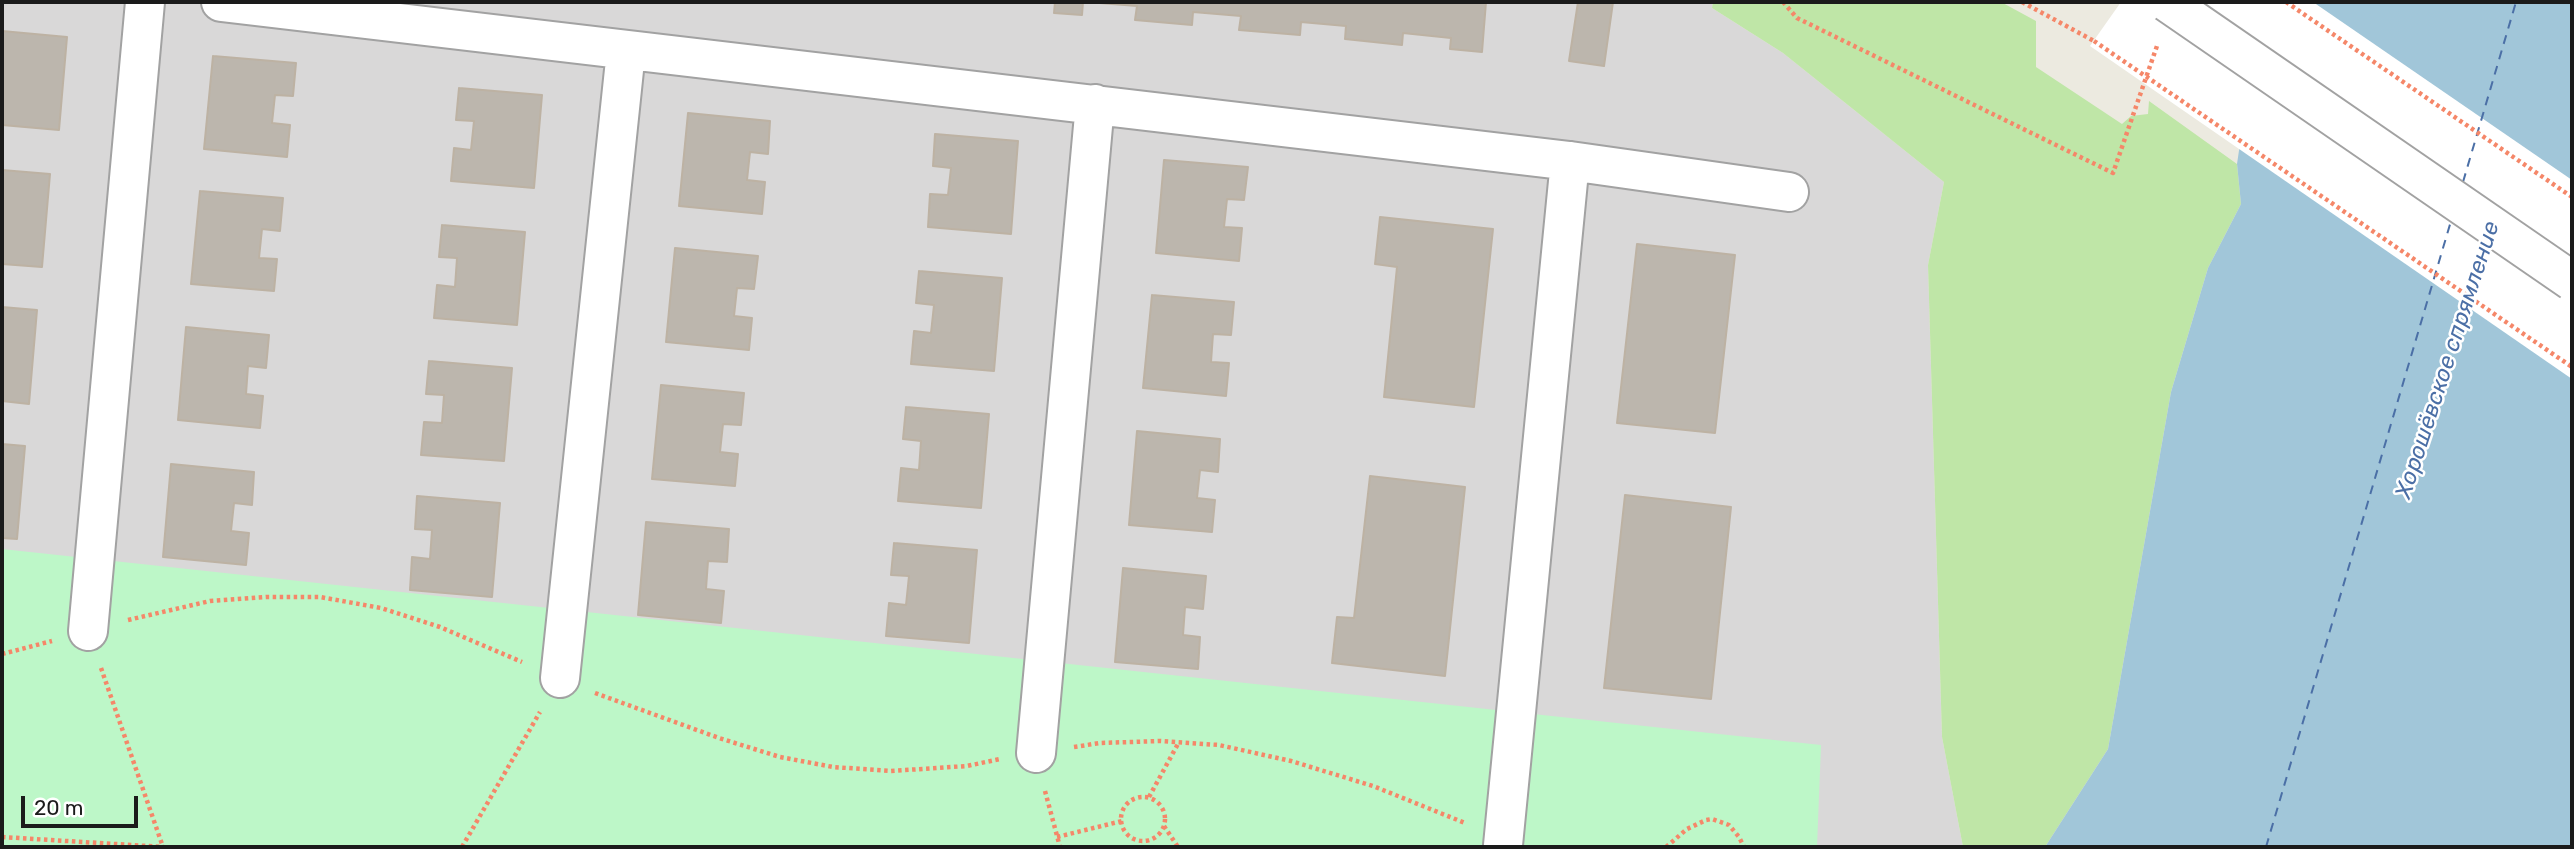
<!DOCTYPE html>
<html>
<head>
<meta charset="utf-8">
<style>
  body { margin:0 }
  #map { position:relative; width:2574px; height:849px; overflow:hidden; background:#eceae0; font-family:Rubik,sans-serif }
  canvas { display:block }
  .frame { position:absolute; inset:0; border:4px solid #1b1b1b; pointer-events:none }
  .scale { position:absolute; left:21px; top:796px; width:117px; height:32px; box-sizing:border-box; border:4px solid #1b1b1b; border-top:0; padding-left:9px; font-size:21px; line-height:24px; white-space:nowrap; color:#1b1b1b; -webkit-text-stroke:5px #fff; paint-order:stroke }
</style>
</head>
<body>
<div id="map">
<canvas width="2574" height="849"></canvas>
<div class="frame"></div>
<div class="scale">20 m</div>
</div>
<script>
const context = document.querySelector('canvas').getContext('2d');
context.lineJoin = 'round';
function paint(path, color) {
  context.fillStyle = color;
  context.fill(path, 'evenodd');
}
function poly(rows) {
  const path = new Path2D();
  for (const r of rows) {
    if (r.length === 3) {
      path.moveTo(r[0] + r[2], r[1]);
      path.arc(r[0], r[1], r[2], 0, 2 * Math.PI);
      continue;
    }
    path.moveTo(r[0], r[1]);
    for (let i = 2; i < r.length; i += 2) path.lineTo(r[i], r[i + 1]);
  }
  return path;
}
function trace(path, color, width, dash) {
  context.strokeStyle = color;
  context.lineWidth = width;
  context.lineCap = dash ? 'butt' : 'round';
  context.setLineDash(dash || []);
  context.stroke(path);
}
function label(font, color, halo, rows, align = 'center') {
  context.font = font + ' Rubik,sans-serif';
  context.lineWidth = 5;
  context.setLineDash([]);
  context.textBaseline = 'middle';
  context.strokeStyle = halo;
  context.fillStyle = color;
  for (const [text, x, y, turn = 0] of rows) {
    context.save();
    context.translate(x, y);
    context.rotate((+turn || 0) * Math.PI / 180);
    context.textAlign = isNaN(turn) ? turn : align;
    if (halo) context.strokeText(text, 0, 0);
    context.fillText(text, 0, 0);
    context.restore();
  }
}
const residential = poly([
  [2,2,1713,2,1712,8,1783,53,1944,182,1928,265,1942,737,1963,847,2,846]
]);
const grass = poly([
  [1713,2,2001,2,2036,21,2036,67,2122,124,2131,116,2148,114,2149,101,2237,164,2241,204,2208,268,2171,392,2108,749,2045,847,1963,847,1942,737,1928,265,1944,182,1783,53,1712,8]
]);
const park = poly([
  [2,549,1821,745,1817,847,2,846]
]);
const water = poly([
  [2261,2,2572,2,2572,847,2045,847,2108,749,2171,392,2208,268,2241,204,2237,164]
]);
const pier = poly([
  [2121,2,2313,2,2572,180,2572,379,2090,46]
]);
const ferry = poly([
  [2463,182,2516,2],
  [2266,847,2451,221]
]);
const building = poly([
  [1055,2,1083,2,1082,15,1054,13,1055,2],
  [1087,2,1486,2,1482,52,1450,49,1451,38,1403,33,1402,45,1345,39,1346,26,1301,22,1300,35,1239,30,1241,16,1193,12,1192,25,1135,20,1137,6,1087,2],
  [1578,2,1613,2,1604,66,1569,61,1578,2],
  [2,31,67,37,59,130,2,125,2,31],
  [213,56,296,63,293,96,275,95,272,123,290,125,287,157,204,149,213,56],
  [459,88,542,95,534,188,451,181,454,148,471,150,474,121,456,120,459,88],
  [688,113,770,121,768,154,750,152,747,180,765,182,762,214,679,206,688,113],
  [935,134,1018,141,1011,234,928,227,930,194,948,195,951,168,933,166,935,134],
  [1164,160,1248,167,1244,200,1227,199,1224,227,1242,228,1239,261,1156,253,1164,160],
  [2,170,50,174,42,267,2,264,2,170],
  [200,191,283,198,280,231,262,229,259,258,277,259,274,291,191,284,200,191],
  [1380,217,1493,229,1474,407,1384,397,1397,267,1375,264,1380,217],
  [442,225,525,232,517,325,434,318,437,285,455,287,457,258,439,257,442,225],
  [1637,244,1735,255,1715,433,1617,423,1637,244],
  [675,248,758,256,754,289,737,288,734,316,752,318,749,350,666,342,675,248],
  [919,271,1002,278,994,371,911,364,914,331,931,333,934,305,916,303,919,271],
  [1152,295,1234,302,1231,335,1213,334,1211,362,1229,363,1226,396,1143,388,1152,295],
  [2,307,37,310,29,404,2,401,2,307],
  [186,327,269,335,266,368,248,366,246,394,263,396,260,428,178,420,186,327],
  [429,361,512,368,504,461,421,455,424,422,442,423,444,395,426,394,429,361],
  [661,385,744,393,741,425,723,424,720,452,738,454,735,486,652,479,661,385],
  [906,407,989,414,981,508,898,501,901,468,919,470,921,441,903,439,906,407],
  [1137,431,1220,439,1218,472,1200,470,1197,498,1215,500,1212,532,1129,525,1137,431],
  [2,444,25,446,17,539,2,538,2,444],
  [171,464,254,472,252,505,234,503,231,531,249,533,246,565,163,557,171,464],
  [1370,476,1465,487,1445,676,1332,663,1337,617,1354,618,1370,476],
  [1625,495,1731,507,1711,699,1604,688,1625,495],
  [417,496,500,503,492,597,410,590,412,557,430,559,432,530,415,529,417,496],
  [646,522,729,529,727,562,708,561,706,589,724,591,721,623,638,615,646,522],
  [894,543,977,550,969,643,886,636,889,603,906,605,909,576,891,575,894,543],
  [1123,568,1206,576,1203,609,1185,607,1183,635,1200,637,1198,669,1115,662,1123,568]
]);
const path = poly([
  [1783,2,1797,18,2113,173,2158,43],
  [2022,2,2094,41],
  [2286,2,2572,197],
  [128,620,210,601,267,597,320,597,381,608,440,627,522,662],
  [2,654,52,641],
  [101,668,163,847],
  [595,693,719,738,780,757,833,767,891,771,967,766,1000,759],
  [1074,747,1100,743,1161,741,1219,745,1291,761,1373,786,1465,823],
  [1045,791,1060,847],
  [1143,819,22],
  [1149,797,1179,742],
  [1164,826,1178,847],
  [2,837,164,847],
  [1057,837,1122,821],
  [462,847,540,712],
  [1666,847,1687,829,1706,820,1712,819,1729,825,1739,837,1744,847]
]);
const minor = poly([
  [221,2,1570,161,1789,192],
  [88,631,145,2],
  [560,678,626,51],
  [1036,753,1095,104],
  [1503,845,1570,161]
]);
const pathBridge = poly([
  [2094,41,2572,367]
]);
const minorBridge = poly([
  [2167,2,2572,281]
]);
const waterNames = [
  ["Хорошёвское спрямление",2448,360,-72]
];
paint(residential, '#d9d8d8');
paint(grass, '#bfe6a7');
paint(park, '#bdf7c8');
paint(water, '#a1c6d9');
paint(pier, '#fff');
trace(ferry, '#4b6fa6', 2, [9, 7]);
paint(building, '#bcb6ad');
trace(building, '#bdb2a3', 2);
trace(minor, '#a2a2a2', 42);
trace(path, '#f58769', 4.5, [3.5, 3.5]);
trace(minor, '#fff', 38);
trace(minorBridge, '#a2a2a2', 42, []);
trace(pathBridge, '#f58769', 4.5, [3.5, 3.5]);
trace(minorBridge, '#fff', 38);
label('italic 23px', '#4b6fa6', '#fff', waterNames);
</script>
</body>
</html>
